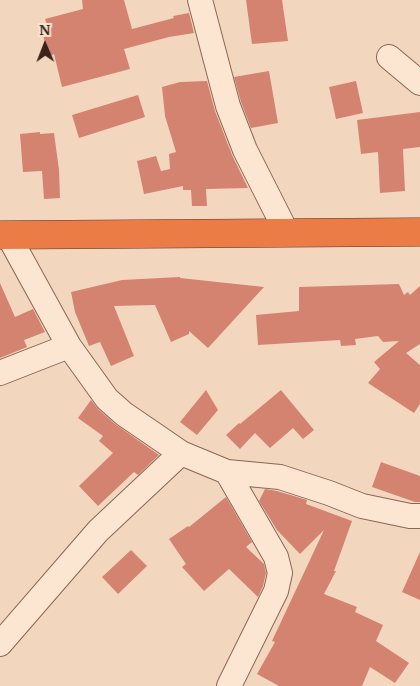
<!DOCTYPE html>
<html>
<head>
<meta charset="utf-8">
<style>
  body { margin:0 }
  #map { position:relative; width:420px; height:686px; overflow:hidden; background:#f2d7be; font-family:Merriweather,serif }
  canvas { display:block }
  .north { position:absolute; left:20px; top:20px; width:50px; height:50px; -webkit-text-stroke:4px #f9e3ce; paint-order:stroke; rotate:359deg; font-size:14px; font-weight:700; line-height:20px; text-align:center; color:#3a231b }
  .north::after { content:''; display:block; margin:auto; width:18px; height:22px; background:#3a231b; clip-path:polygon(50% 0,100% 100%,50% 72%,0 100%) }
</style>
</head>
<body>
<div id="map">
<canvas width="420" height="686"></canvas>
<div class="north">N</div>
</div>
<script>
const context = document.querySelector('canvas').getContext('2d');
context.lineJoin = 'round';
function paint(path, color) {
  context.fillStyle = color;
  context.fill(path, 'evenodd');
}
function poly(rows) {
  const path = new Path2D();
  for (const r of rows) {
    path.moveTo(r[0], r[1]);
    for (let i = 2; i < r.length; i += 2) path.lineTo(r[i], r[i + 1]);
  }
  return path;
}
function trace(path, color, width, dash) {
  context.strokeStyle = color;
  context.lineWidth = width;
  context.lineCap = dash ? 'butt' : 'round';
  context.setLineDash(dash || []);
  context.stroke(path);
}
const building = poly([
  [82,0,124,0,132,29,174,18,173,16,189,13,194,33,169,37,124,49,130,69,62,87,54,54,50,56,42,33,49,31,45,19,83,9],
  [246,0,282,0,288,41,252,44],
  [269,71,278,123,251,128,241,102,234,77],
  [207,81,215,111,232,155,248,188,206,189,207,206,192,206,191,190,183,190,183,186,144,194,137,161,156,156,161,171,170,169,169,154,176,152,165,116,162,87,180,82],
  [356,81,363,113,336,119,329,87],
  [138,95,145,117,79,138,72,115],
  [420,112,420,147,403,149,405,191,380,193,378,152,361,154,357,120],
  [40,132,40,134,54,133,59,170,60,198,44,199,42,171,23,172,20,134],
  [180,277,180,278,264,287,208,348,189,331,189,334,171,342,155,305,114,306,134,356,111,366,100,342,89,346,75,312,71,292,122,280],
  [0,283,15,317,33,309,45,332,24,340,27,347,0,358],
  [399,284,404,295,408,292,410,295,420,286,420,344,406,353,420,365,420,404,414,413,368,383,380,369,374,362,399,341,383,342,378,336,355,339,356,345,341,346,340,340,258,345,256,315,299,311,299,287],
  [206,390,218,410,197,435,180,422],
  [281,390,314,430,303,439,293,428,270,448,255,433,240,449,226,435,239,423,240,424],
  [91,400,98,409,115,424,159,455,138,475,134,472,98,506,79,486,113,453,99,441,103,436,78,418],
  [381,462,420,476,420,502,415,502,372,487],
  [265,489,277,491,307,500,306,504,352,521,334,571,336,571,324,594,357,607,355,612,383,625,376,641,409,663,395,683,370,667,362,686,279,686,257,674,275,642,272,641,324,530,300,554,277,530,259,501],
  [226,497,252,542,246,547,264,564,266,573,263,586,258,597,229,569,204,591,182,567,186,564,169,539,188,526,189,527],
  [131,550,147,566,118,594,102,577],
  [420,552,420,600,402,592]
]);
const minor = poly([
  [200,0,228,106,245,150,287,233],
  [389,57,420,83],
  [8,235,69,346,107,399,124,414,181,453,227,472,280,477,329,493,362,506,410,516,420,516],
  [0,373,69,346],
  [227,472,276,557,280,573,276,591,229,686],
  [0,644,98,531,181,453]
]);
const highway = poly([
  [0,235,420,232]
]);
paint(building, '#d48370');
trace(minor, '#8c6655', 26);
trace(highway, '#59352a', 29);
trace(minor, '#fce6d2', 24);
trace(highway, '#eb7c45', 28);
</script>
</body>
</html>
